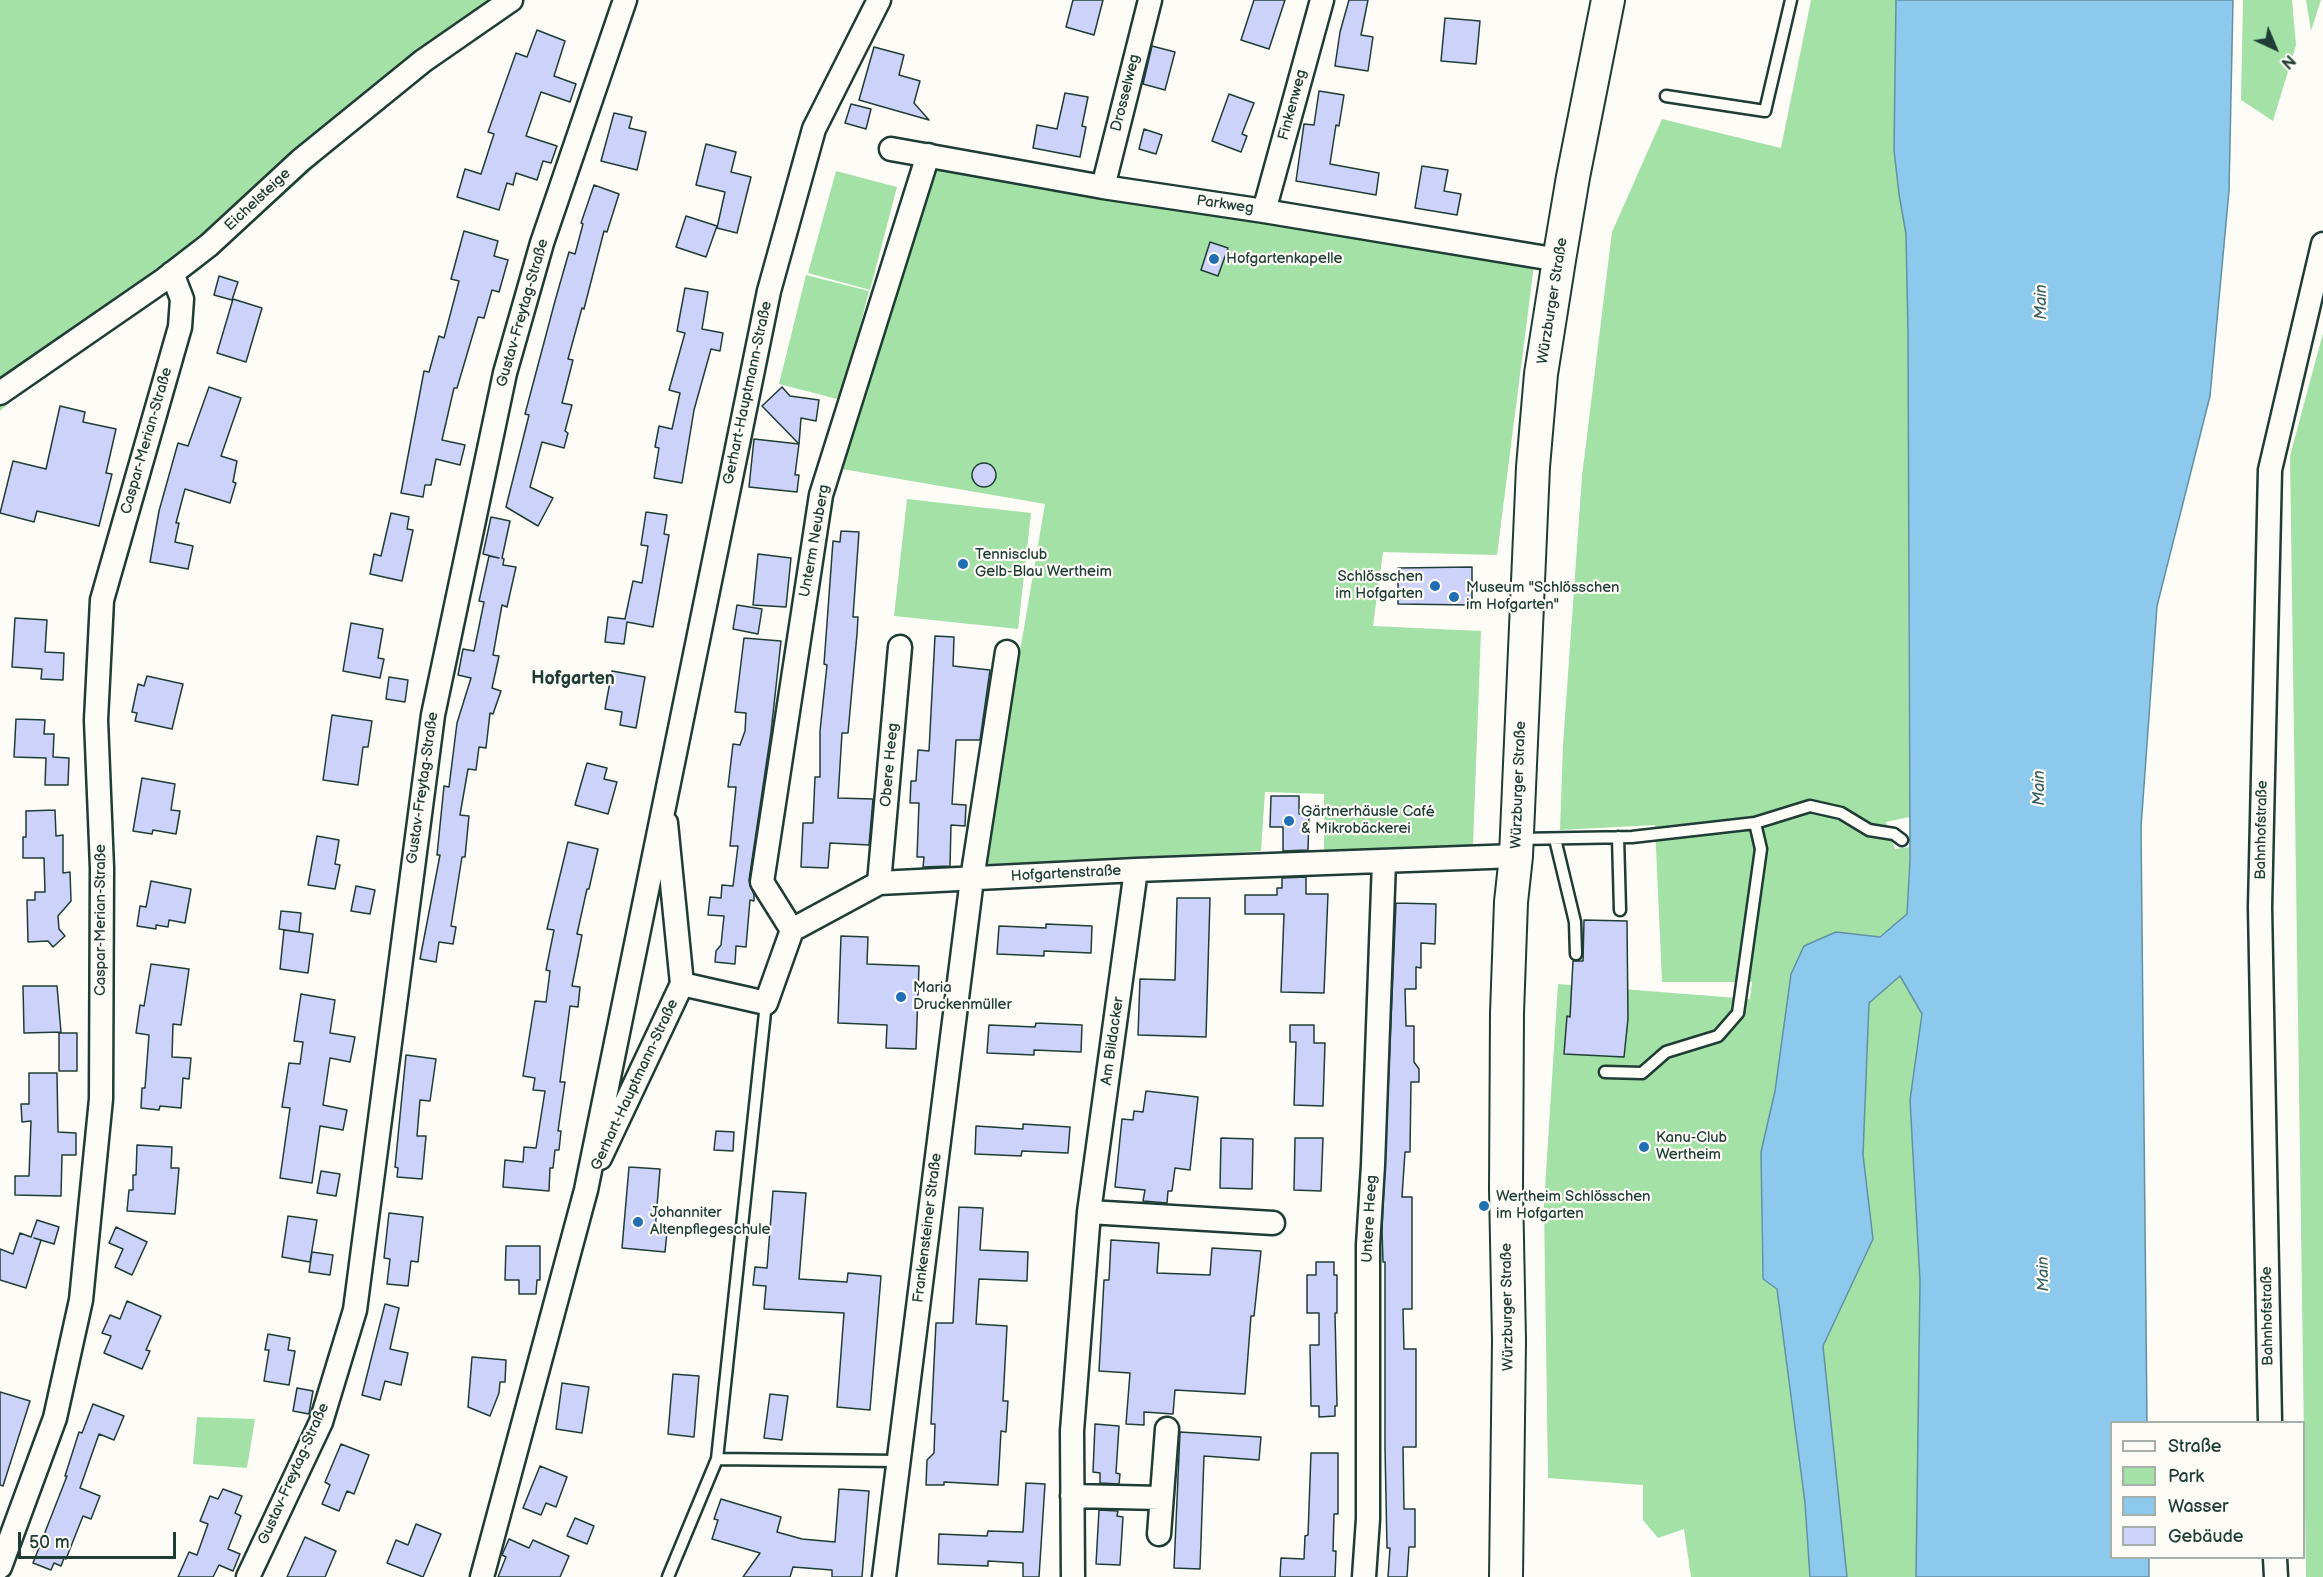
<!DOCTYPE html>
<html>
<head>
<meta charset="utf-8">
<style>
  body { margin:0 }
  #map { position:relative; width:2323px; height:1577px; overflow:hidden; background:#fdfcf7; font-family:"Balsamiq Sans",sans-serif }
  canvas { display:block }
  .legend { position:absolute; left:2110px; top:1421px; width:195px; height:138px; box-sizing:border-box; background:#fdfcf7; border:2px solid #a4b0a9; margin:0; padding:8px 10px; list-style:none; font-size:18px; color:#1f3d34 }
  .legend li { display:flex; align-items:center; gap:12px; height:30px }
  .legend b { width:30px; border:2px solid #a4b0a9 }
  .north { position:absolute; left:2245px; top:18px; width:60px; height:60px; -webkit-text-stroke:4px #fdfcf7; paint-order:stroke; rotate:136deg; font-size:16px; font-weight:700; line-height:24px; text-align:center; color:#1f3d34 }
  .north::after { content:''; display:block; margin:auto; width:21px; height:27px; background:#1f3d34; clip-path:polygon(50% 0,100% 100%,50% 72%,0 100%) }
  .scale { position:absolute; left:18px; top:1532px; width:158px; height:27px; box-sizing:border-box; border:3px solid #1f3d34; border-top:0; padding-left:8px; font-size:18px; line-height:21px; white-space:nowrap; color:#1f3d34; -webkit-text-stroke:4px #fdfcf7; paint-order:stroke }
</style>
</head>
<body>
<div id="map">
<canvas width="2323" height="1577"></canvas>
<ul class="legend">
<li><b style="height:8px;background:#fdfcf7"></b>Straße</li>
<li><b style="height:16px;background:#a4e1a7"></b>Park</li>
<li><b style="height:16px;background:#8dc9ed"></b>Wasser</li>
<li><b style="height:16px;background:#cdd2fa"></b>Gebäude</li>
</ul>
<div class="north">N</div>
<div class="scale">50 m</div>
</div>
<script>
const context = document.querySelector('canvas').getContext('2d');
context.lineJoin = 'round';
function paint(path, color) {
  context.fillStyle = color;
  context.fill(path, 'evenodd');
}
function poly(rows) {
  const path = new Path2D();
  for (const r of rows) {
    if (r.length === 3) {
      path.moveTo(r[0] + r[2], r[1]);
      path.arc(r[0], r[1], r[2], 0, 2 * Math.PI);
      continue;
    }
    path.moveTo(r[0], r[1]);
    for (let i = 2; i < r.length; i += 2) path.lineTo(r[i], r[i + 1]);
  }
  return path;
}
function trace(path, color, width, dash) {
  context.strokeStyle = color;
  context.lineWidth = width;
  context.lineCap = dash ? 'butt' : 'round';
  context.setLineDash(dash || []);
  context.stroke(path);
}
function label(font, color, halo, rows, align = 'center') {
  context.font = font + ' "Balsamiq Sans",sans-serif';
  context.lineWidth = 4.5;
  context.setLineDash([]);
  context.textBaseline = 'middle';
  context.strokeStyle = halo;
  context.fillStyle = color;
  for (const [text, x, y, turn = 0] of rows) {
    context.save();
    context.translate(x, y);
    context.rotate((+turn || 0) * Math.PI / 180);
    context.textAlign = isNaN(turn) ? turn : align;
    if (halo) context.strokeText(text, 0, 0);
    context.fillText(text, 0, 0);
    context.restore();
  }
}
const green = poly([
  [0,0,512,0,337,147,201,269,36,380,0,411],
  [1811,0,1896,0,1894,150,1899,194,1906,234,1908,334,1909,817,1886,822,1895,849,1910,847,1907,914,1879,937,1836,932,1804,946,1791,974,1775,1091,1761,1152,1762,1279,1777,1289,1805,1503,1810,1577,1691,1577,1684,1529,1658,1538,1643,1520,1643,1485,1548,1478,1544,1205,1558,984,1750,999,1752,982,1662,982,1655,825,1560,830,1563,745,1582,476,1612,232,1662,119,1781,148],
  [2243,0,2292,0,2296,45,2273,121,2241,100],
  [2306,0,2321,0,2311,31],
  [928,155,1534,265,1497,555,1383,552,1373,626,1481,631,1473,845,1324,855,1324,794,1265,792,1261,851,978,869,1022,640,1045,504,830,467],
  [836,171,897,187,870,290,808,273],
  [806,275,869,291,841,400,779,384],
  [2323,333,2323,1577,2306,1577,2290,456],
  [907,499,1031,513,1018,629,894,616],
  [1900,976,1922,1014,1910,1100,1920,1281,1916,1577,1847,1577,1823,1346,1873,1239,1863,1155,1869,1003],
  [197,1417,255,1419,247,1468,193,1464]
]);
const water = poly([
  [1896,0,2233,0,2229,191,2210,396,2157,606,2141,827,2147,1422,2112,1422,2112,1558,2149,1558,2149,1577,1916,1577,1920,1281,1910,1100,1922,1014,1900,976,1869,1003,1863,1155,1873,1239,1823,1346,1847,1577,1810,1577,1805,1503,1777,1289,1763,1279,1761,1152,1775,1091,1791,974,1804,946,1836,932,1880,937,1907,914,1910,860,1908,334,1906,234,1899,194,1894,150,1896,0]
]);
const building = poly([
  [1073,0,1103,0,1094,35,1066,27,1073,0],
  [1254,0,1285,0,1269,49,1241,40,1254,0],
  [1349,0,1368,0,1361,35,1373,37,1368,71,1335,66,1340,32,1349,0],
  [1445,18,1480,21,1476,64,1441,61,1445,18],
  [537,30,565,41,554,76,576,84,570,102,541,92,526,136,557,146,551,163,543,161,537,180,516,173,513,185,507,183,499,210,457,197,465,169,481,174,494,134,488,132,516,53,527,57,537,30],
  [1152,46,1175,52,1165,90,1143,84,1152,46],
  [874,47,904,55,899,75,920,81,914,103,929,120,859,100,874,47],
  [1319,91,1344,95,1339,126,1336,125,1330,164,1379,173,1376,195,1296,181,1304,124,1314,125,1319,91],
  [1065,93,1088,97,1082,126,1086,127,1080,157,1033,148,1037,125,1057,129,1065,93],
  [1229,94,1254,103,1242,134,1247,136,1241,152,1212,141,1229,94],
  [851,104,871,109,866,129,845,123,851,104],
  [614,113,632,117,629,128,646,132,637,170,601,161,614,113],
  [1144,129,1162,135,1156,154,1139,149,1144,129],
  [706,144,736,152,731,172,751,177,737,233,717,228,725,192,696,185,706,144],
  [1422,166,1448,170,1444,191,1461,194,1457,215,1415,208,1422,166],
  [594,185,619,194,607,232,604,231,584,309,582,308,568,359,573,360,562,403,572,405,565,431,568,433,564,448,542,442,530,487,553,498,538,526,506,507,529,415,525,414,555,301,569,252,575,254,583,224,581,223,594,185],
  [686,216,717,226,706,257,676,247,686,216],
  [464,231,498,241,494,256,508,260,499,292,492,290,484,318,478,317,457,388,454,388,442,440,465,445,460,465,436,459,431,485,425,485,423,497,401,493,424,371,429,372,439,336,444,338,459,281,451,279,464,231],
  [1210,242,1228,248,1218,276,1201,270,1210,242],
  [219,276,238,282,232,300,214,295,219,276],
  [685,288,708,292,702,329,723,333,720,351,711,349,694,410,682,483,654,478,659,448,655,447,659,426,672,429,680,393,669,390,685,333,677,331,685,288],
  [233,299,262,308,246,362,217,353,233,299],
  [209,387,241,398,221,456,237,461,233,482,236,483,230,503,185,489,176,523,179,523,175,542,193,546,188,569,150,562,159,511,178,443,188,446,209,387],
  [782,387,790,396,819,400,816,421,801,418,799,444,762,406,782,387],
  [60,406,85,412,83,422,116,429,106,473,112,474,99,526,37,511,34,522,0,513,13,461,46,469,60,406],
  [754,439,799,444,795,475,799,475,797,492,749,487,754,439],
  [984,475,12],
  [646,512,667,515,664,534,669,535,653,627,627,622,624,644,605,642,608,617,625,619,633,581,642,583,648,546,641,545,646,512],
  [391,513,409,517,407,529,413,530,402,581,370,574,374,554,381,556,391,513],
  [491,517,510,521,502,558,504,559,503,565,516,567,507,607,502,605,493,655,499,656,492,688,501,691,493,714,490,713,486,748,479,747,476,770,468,769,460,815,469,816,465,857,462,857,451,926,456,927,453,944,439,942,436,962,420,959,440,855,437,855,444,786,449,787,457,723,471,678,458,675,463,649,474,651,484,602,479,601,489,556,499,558,483,554,491,517],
  [841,531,859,532,853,617,858,617,857,634,848,733,842,733,838,798,873,799,869,845,830,843,828,868,801,867,803,823,813,823,815,777,820,777,820,731,827,665,824,664,833,541,840,542,841,531],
  [758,554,791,558,786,607,753,605,758,554],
  [1472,567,1472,605,1398,604,1398,568,1472,567],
  [737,605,762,609,758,634,733,629,737,605],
  [15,618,47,620,45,652,64,653,63,680,41,679,42,669,12,667,15,618],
  [351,623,383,629,378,658,384,659,380,678,343,671,351,623],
  [935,636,954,637,953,666,990,670,980,740,956,740,952,804,966,805,965,826,951,825,950,866,923,867,924,857,917,857,919,803,910,803,911,781,916,781,918,750,929,751,935,636],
  [744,638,781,641,771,732,749,880,754,895,754,901,750,900,746,947,736,946,735,964,715,962,716,951,721,945,724,916,708,915,710,897,721,898,722,885,733,886,738,846,730,846,736,787,728,787,733,744,740,745,745,731,746,713,735,712,744,638],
  [612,671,645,677,636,728,620,725,622,712,605,709,612,671],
  [147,676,183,684,172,729,135,721,137,713,132,712,138,684,144,686,147,676],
  [389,677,408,680,405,702,386,699,389,677],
  [332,715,372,721,368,747,363,747,358,785,323,780,332,715],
  [16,719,45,720,44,734,54,734,53,757,69,758,68,785,45,785,46,758,14,757,16,719],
  [587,763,607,768,604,779,617,782,608,814,575,805,587,763],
  [142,778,175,784,171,810,180,811,176,834,153,830,152,834,133,831,142,778],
  [1271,796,1299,796,1299,814,1309,814,1308,850,1283,851,1283,827,1270,827,1271,796],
  [55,810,56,836,63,835,63,873,70,872,71,901,58,916,59,929,65,936,53,947,48,941,28,942,27,900,35,900,35,892,45,892,44,858,23,858,23,837,26,837,26,811,55,810],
  [317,836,339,840,335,864,340,865,335,889,308,885,317,836],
  [568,842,598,849,589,889,587,889,577,934,582,935,572,986,580,987,578,1007,570,1006,560,1082,565,1082,558,1131,561,1131,559,1150,555,1150,553,1168,550,1168,549,1191,503,1187,505,1160,523,1162,524,1147,536,1148,545,1091,533,1090,535,1078,523,1076,535,1001,546,1002,550,971,546,970,554,930,547,929,568,842],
  [1306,877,1306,894,1328,894,1324,993,1281,992,1284,914,1245,914,1245,895,1277,895,1277,888,1282,888,1282,878,1306,877],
  [151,881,191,889,185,923,169,920,168,927,156,925,156,929,137,926,140,906,146,907,151,881],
  [356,886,375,890,370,914,351,911,356,886],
  [1177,898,1210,898,1206,1037,1138,1035,1140,979,1175,980,1177,898],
  [1396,903,1436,904,1435,944,1421,943,1421,968,1416,967,1416,989,1405,989,1406,1026,1414,1026,1414,1062,1419,1069,1419,1082,1411,1082,1410,1152,1405,1152,1402,1197,1412,1197,1412,1309,1403,1309,1404,1349,1416,1349,1416,1447,1403,1447,1404,1509,1415,1509,1415,1547,1409,1547,1407,1577,1388,1577,1390,1548,1387,1548,1385,1447,1385,1262,1383,1262,1382,1231,1396,903],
  [281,911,301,913,299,932,279,929,281,911],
  [1584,920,1627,921,1628,1019,1624,1057,1564,1054,1567,1016,1570,1017,1573,961,1583,961,1584,920],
  [1046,924,1092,926,1091,953,1044,951,1044,956,997,954,999,926,1046,928,1046,924],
  [284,930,313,934,308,973,280,969,284,930],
  [841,936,868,937,867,964,919,966,916,1049,886,1048,887,1025,838,1023,841,936],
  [151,964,189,969,181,1025,173,1024,172,1057,191,1058,189,1079,183,1078,181,1108,160,1106,159,1110,141,1108,142,1088,145,1088,149,1035,136,1033,140,1005,144,1006,151,964],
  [23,986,57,986,61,1032,24,1033,23,986],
  [301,994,335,1000,330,1033,355,1037,350,1062,330,1058,323,1105,347,1110,343,1130,320,1126,312,1183,280,1178,290,1108,282,1107,289,1063,300,1064,303,1042,294,1041,301,994],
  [1036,1023,1082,1025,1081,1052,1034,1050,1034,1055,987,1053,989,1025,1035,1027,1036,1023],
  [1290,1025,1314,1025,1314,1043,1325,1043,1323,1106,1294,1105,1296,1042,1290,1042,1290,1025],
  [59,1033,77,1033,77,1071,59,1071,59,1033],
  [406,1055,436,1059,430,1101,420,1100,417,1136,426,1136,422,1179,397,1177,398,1168,395,1167,406,1055],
  [29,1073,57,1073,58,1132,76,1133,76,1155,62,1155,61,1196,15,1195,15,1176,29,1176,31,1121,22,1122,21,1104,29,1104,29,1073],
  [1146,1091,1198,1097,1190,1170,1175,1168,1172,1191,1168,1191,1167,1203,1143,1201,1145,1190,1115,1187,1122,1119,1133,1120,1134,1111,1143,1112,1146,1091],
  [1023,1124,1070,1127,1068,1153,1022,1151,1021,1156,975,1154,976,1126,1023,1129,1023,1124],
  [716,1131,734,1132,733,1151,714,1150,716,1131],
  [1221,1138,1253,1139,1252,1189,1220,1188,1221,1138],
  [1295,1138,1323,1138,1321,1191,1294,1190,1295,1138],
  [137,1145,172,1147,171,1168,179,1168,175,1214,127,1211,129,1190,133,1190,133,1175,136,1175,137,1145],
  [629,1167,660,1169,655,1231,667,1232,665,1252,622,1248,629,1167],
  [321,1171,340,1174,336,1196,317,1193,321,1171],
  [773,1191,806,1193,799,1279,847,1282,848,1273,881,1276,870,1410,837,1407,844,1313,764,1309,766,1286,753,1285,755,1267,767,1268,773,1191],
  [959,1207,983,1208,980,1250,1028,1252,1027,1281,979,1279,976,1324,1007,1326,1003,1401,1008,1401,1006,1432,1001,1431,998,1485,944,1482,944,1485,926,1485,927,1460,934,1453,935,1424,931,1424,936,1323,953,1323,959,1207],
  [389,1213,423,1217,418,1262,411,1261,408,1286,387,1284,390,1259,384,1258,389,1213],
  [288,1216,317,1220,310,1262,282,1257,288,1216],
  [37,1220,59,1227,54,1244,34,1238,41,1240,26,1288,0,1280,0,1249,13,1254,20,1233,31,1237,37,1220],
  [116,1227,147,1242,132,1275,115,1267,123,1249,109,1243,116,1227],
  [1111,1240,1159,1243,1157,1273,1210,1275,1212,1248,1261,1251,1254,1316,1251,1316,1245,1394,1175,1390,1173,1414,1144,1412,1144,1425,1126,1424,1130,1373,1099,1371,1104,1280,1109,1280,1111,1240],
  [506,1246,540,1246,540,1280,537,1280,536,1294,519,1294,519,1280,505,1280,506,1246],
  [312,1252,333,1255,330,1275,309,1272,312,1252],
  [1316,1262,1334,1262,1334,1275,1337,1275,1337,1313,1335,1313,1337,1406,1335,1406,1335,1416,1319,1417,1319,1406,1311,1406,1310,1345,1319,1345,1319,1313,1307,1313,1307,1275,1316,1275,1316,1262],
  [127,1301,161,1316,146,1350,150,1351,142,1369,104,1353,111,1336,102,1333,110,1315,120,1319,127,1301],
  [385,1304,399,1308,390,1349,408,1353,401,1385,385,1381,380,1400,362,1395,385,1304],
  [268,1334,290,1338,288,1350,295,1351,289,1385,264,1381,269,1350,265,1350,268,1334],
  [472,1357,506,1360,505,1382,500,1382,499,1393,490,1416,468,1407,472,1357],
  [673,1374,699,1376,694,1437,668,1434,673,1374],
  [562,1383,589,1387,582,1433,556,1429,562,1383],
  [297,1388,313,1391,309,1414,293,1411,297,1388],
  [0,1392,30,1401,3,1486,0,1485,0,1392],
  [770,1394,788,1396,782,1440,764,1438,770,1394],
  [93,1404,124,1416,114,1440,99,1434,80,1488,100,1496,91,1519,83,1516,66,1559,64,1558,61,1566,54,1563,51,1570,33,1563,67,1476,65,1476,79,1432,82,1433,93,1404],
  [1095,1424,1119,1426,1116,1473,1120,1474,1119,1484,1100,1483,1100,1473,1093,1472,1095,1424],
  [1180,1432,1261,1437,1259,1460,1204,1456,1200,1569,1174,1568,1180,1432],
  [341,1444,369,1455,354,1494,347,1491,339,1511,322,1504,330,1485,325,1482,341,1444],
  [1311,1453,1338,1453,1338,1514,1334,1514,1333,1551,1336,1551,1335,1577,1280,1577,1281,1558,1304,1559,1305,1536,1308,1535,1311,1453],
  [540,1466,567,1477,556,1507,546,1503,541,1515,523,1508,540,1466],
  [1026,1483,1045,1484,1039,1577,1023,1577,1023,1563,988,1561,988,1566,938,1564,939,1534,987,1536,988,1531,1023,1532,1026,1483],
  [223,1489,242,1496,235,1513,241,1516,228,1549,240,1554,233,1571,219,1565,213,1577,178,1577,189,1552,197,1555,208,1524,200,1521,210,1496,218,1499,223,1489],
  [839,1489,869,1491,862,1577,832,1577,832,1570,793,1567,790,1577,743,1577,760,1553,712,1539,718,1520,714,1519,721,1499,781,1517,777,1532,802,1539,835,1542,839,1489],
  [1099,1510,1118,1511,1117,1516,1123,1517,1120,1565,1096,1564,1099,1510],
  [575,1518,594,1526,587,1544,567,1536,575,1518],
  [416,1524,441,1534,423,1577,387,1563,396,1540,408,1545,416,1524],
  [305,1537,336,1551,325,1577,287,1577,305,1537],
  [509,1539,529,1548,533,1540,569,1556,560,1577,498,1577,506,1557,502,1555,509,1539]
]);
const lane = poly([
  [1666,96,1765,111,1791,0],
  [1755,823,1810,806,1841,813,1869,830,1894,834,1902,840],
  [1618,837,1620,910],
  [1519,839,1632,837,1755,823,1761,849,1738,1013,1718,1036,1666,1052,1642,1073,1605,1072],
  [1555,839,1575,922,1576,954],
  [766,1003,717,1459,898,1461],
  [668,1577,717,1459]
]);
const street = poly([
  [891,149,1103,187,1264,211,1559,260],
  [1103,187,1150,0],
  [1264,211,1322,0],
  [0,393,165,279,209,245,301,160,423,61,511,0],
  [879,883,900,647],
  [792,930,762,882,821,495,928,155],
  [682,984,766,1003,792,930,879,883,1136,870,1516,856],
  [600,1158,682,984,666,823],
  [1089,1212,1273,1223],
  [2270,1422,2260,907,2270,470,2323,244],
  [1072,1496,1161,1498],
  [1159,1534,1167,1429],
  [2275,1558,2276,1577],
  [0,1567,55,1418,81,1300,101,1099,102,868,96,720,102,600,180,327,182,299,172,273],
  [248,1577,321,1422,355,1310,433,715,505,373,542,243,625,0],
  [482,1577,586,1190,769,291,814,129,879,0],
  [884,1577,972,879,1007,652],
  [1073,1577,1072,1431,1089,1212,1136,870],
  [1364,1577,1368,1519,1368,1245,1373,1165,1384,861]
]);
const secondary = poly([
  [1506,1577,1509,1341,1506,1189,1507,1013,1511,902,1516,856,1533,467,1541,374,1559,260,1573,177,1608,0]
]);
const markers = [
  [1214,259,6,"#1f6fb2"],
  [963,564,6,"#1f6fb2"],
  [1435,586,6,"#1f6fb2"],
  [1454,597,6,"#1f6fb2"],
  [1289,821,6,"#1f6fb2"],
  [901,997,6,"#1f6fb2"],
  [1644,1147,6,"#1f6fb2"],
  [1484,1206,6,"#1f6fb2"],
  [638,1222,6,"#1f6fb2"]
];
const streetNames = [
  ["Drosselweg",1126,93,-76],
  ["Finkenweg",1293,105,-75],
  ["Eichelsteige",258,200,-43],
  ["Parkweg",1225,205,8],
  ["Würzburger Straße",1553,301,-81],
  ["Gustav-Freytag-Straße",523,313,-74],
  ["Gerhart-Hauptmann-Straße",748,393,-78],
  ["Caspar-Merian-Straße",147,441,-74],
  ["Unterm Neuberg",815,541,-80],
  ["Obere Heeg",890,765,-85],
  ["Würzburger Straße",1519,785,-88],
  ["Gustav-Freytag-Straße",423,788,-82],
  ["Bahnhofstraße",2262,830,-89],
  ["Hofgartenstraße",1066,874,-3],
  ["Caspar-Merian-Straße",101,920,-90],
  ["Am Bildacker",1113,1041,-82],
  ["Gerhart-Hauptmann-Straße",635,1085,-65],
  ["Untere Heeg",1370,1219,-87],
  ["Frankensteiner Straße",928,1228,-83],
  ["Würzburger Straße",1508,1307,-91],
  ["Bahnhofstraße",2268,1316,-91],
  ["Gustav-Freytag-Straße",294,1474,-66]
];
const poiNames = [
  ["Hofgartenkapelle",1226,259],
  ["Tennisclub",975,555],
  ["Gelb-Blau Wertheim",975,572],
  ["Schlösschen",1423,577,"right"],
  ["im Hofgarten",1423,594,"right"],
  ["Museum \"Schlösschen",1466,588],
  ["im Hofgarten\"",1466,605],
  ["Gärtnerhäusle Café",1301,812],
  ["& Mikrobäckerei",1301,829],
  ["Maria",913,988],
  ["Druckenmüller",913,1005],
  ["Kanu-Club",1656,1138],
  ["Wertheim",1656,1155],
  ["Wertheim Schlösschen",1496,1197],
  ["im Hofgarten",1496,1214],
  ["Johanniter",650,1213],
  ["Altenpflegeschule",650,1230]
];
const waterNames = [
  ["Main",2042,302,-90],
  ["Main",2040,788,-90],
  ["Main",2044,1274,-91]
];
const quarterNames = [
  ["Hofgarten",573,679]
];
paint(green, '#a4e1a7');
paint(water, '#8dc9ed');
trace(water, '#6191a3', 1.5);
paint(building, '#cdd2fa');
trace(building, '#1f3d34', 1.5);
trace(lane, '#1f3d34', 15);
trace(street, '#1f3d34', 27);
trace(secondary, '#1f3d34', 36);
trace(lane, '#fdfcf7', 10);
trace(street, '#fdfcf7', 22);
trace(secondary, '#fdfcf7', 32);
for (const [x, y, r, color] of markers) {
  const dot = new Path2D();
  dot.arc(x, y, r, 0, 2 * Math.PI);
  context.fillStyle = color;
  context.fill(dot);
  trace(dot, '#fdfcf7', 2);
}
label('15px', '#1f3d34', '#fdfcf7', streetNames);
label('15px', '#1f3d34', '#fdfcf7', poiNames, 'left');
label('italic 16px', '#3a6062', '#fdfcf7', waterNames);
label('bold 18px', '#1f3d34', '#fdfcf7', quarterNames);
</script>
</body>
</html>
